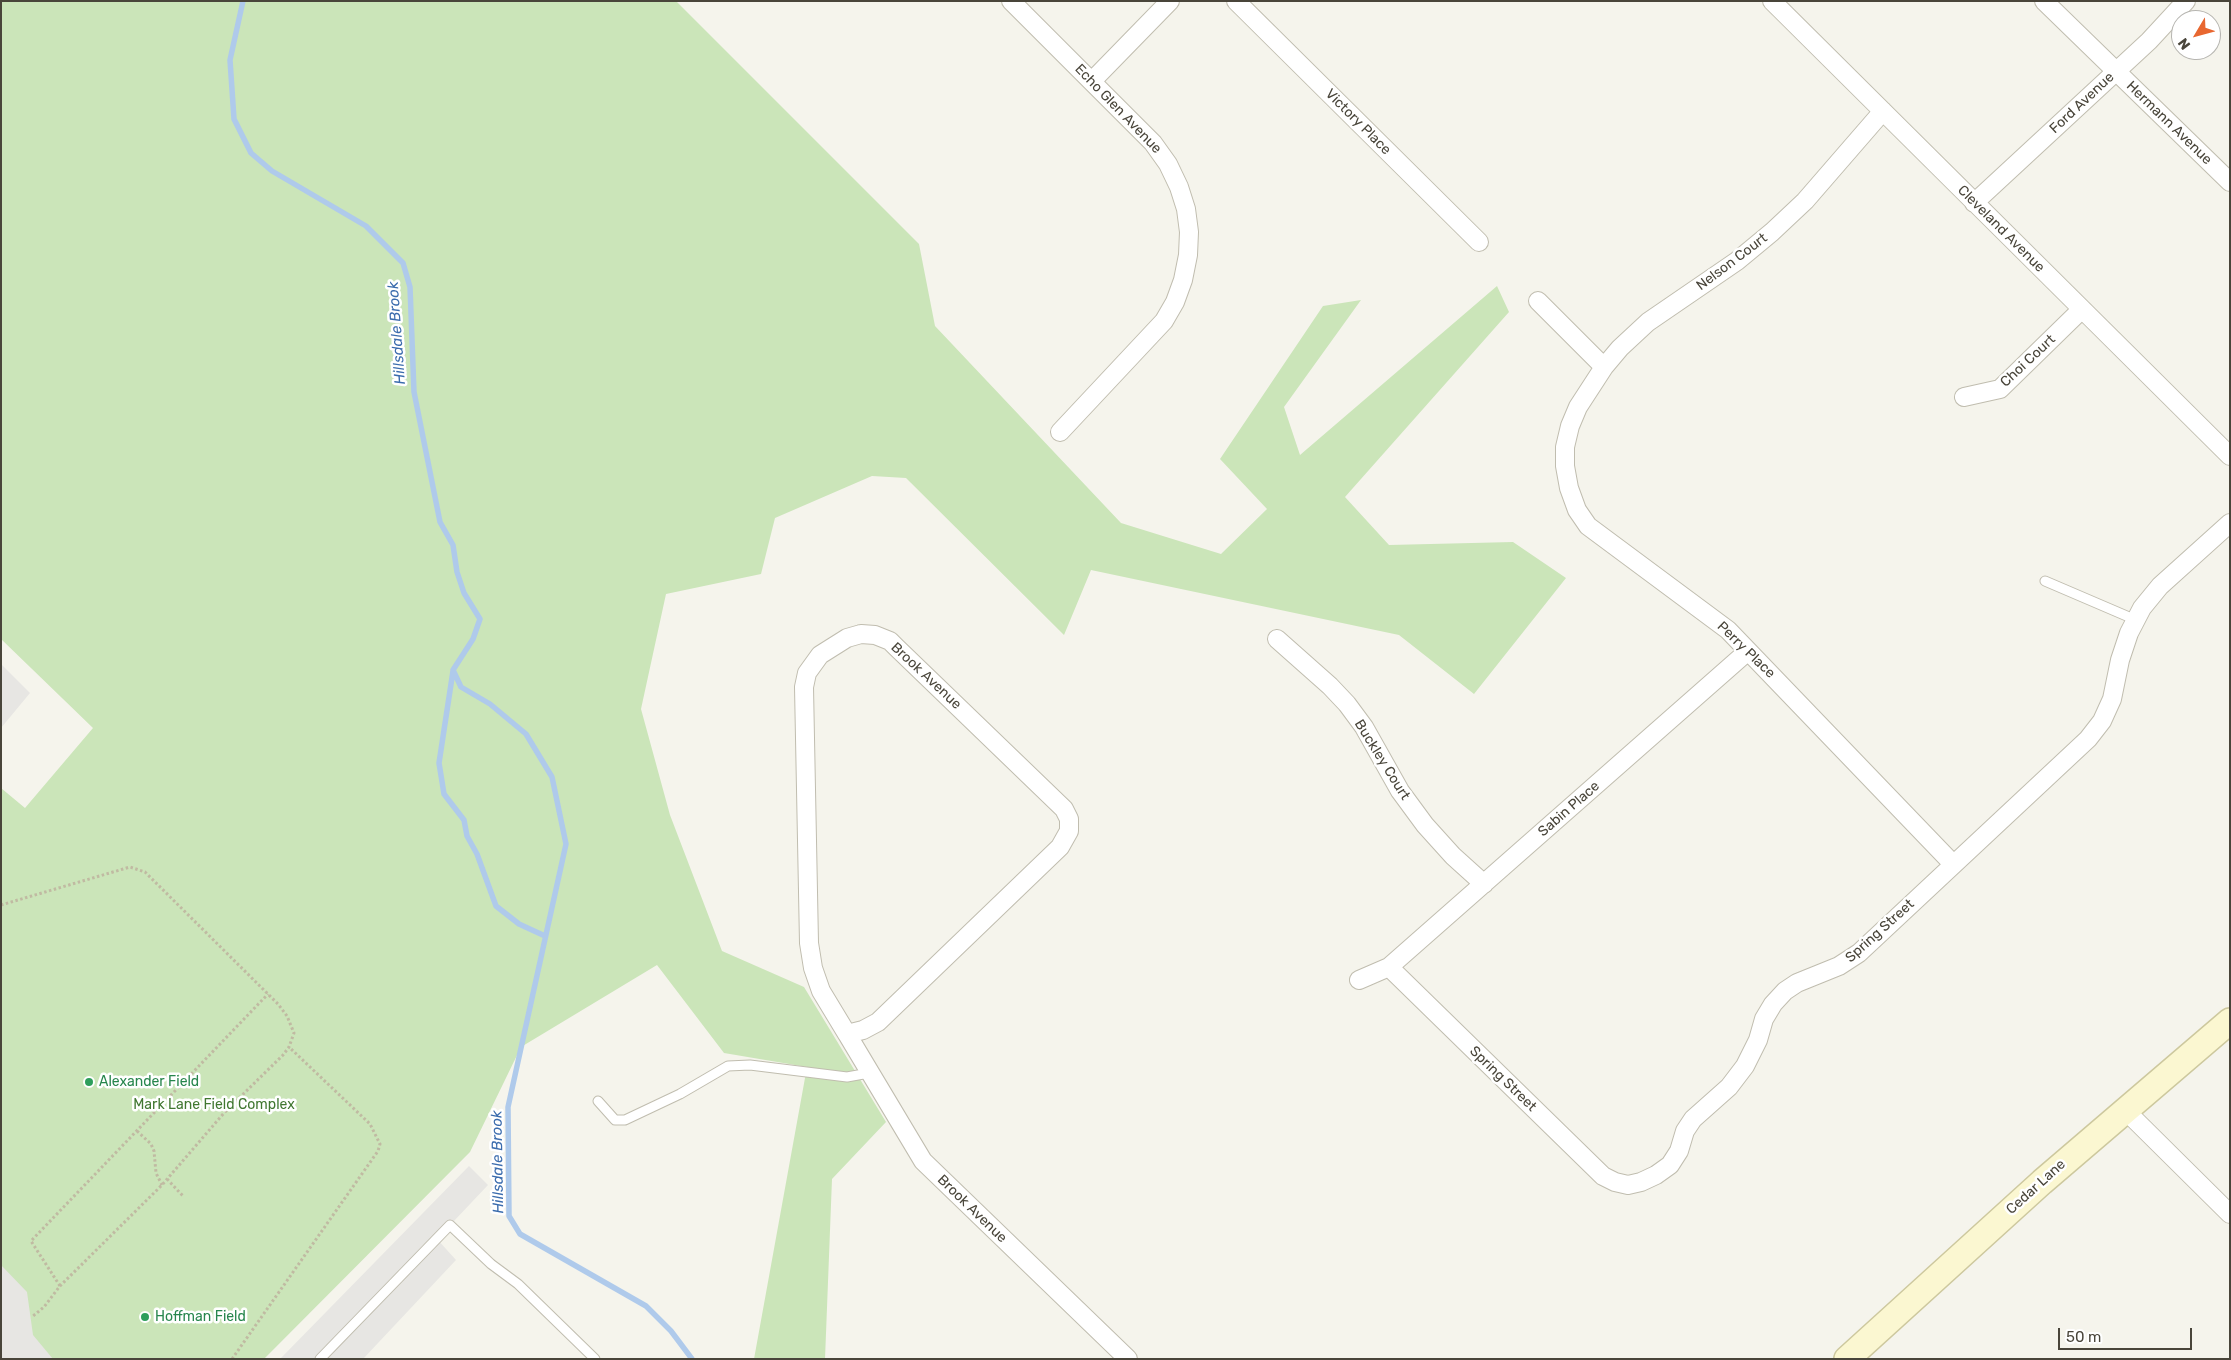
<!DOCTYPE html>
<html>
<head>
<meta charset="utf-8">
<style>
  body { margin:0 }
  #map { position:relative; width:2231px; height:1360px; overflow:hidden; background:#f5f4ec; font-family:Rubik,sans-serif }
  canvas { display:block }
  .frame { position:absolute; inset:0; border:2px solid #49453a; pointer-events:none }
  .north { position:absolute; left:2171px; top:10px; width:50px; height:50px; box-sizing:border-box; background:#fff; border:1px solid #b6b5b0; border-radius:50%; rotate:233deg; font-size:14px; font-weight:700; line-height:20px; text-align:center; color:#49453a }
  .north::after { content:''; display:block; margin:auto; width:18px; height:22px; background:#e86730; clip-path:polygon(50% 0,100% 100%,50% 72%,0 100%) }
  .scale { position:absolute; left:2058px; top:1328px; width:134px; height:22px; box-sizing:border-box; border:2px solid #49453a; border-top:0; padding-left:6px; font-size:15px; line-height:18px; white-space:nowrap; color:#49453a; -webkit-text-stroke:4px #fff; paint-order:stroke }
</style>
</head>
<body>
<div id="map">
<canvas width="2231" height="1360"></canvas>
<div class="frame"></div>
<div class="north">N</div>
<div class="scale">50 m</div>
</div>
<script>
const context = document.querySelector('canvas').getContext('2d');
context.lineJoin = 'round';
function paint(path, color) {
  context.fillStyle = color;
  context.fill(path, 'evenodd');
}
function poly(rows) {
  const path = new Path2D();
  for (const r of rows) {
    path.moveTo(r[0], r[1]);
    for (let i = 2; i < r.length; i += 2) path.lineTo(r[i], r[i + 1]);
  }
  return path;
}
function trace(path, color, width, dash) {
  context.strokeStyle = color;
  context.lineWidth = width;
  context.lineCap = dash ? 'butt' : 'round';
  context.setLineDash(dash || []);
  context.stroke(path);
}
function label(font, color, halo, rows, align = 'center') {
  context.font = font + ' Rubik,sans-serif';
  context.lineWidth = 5;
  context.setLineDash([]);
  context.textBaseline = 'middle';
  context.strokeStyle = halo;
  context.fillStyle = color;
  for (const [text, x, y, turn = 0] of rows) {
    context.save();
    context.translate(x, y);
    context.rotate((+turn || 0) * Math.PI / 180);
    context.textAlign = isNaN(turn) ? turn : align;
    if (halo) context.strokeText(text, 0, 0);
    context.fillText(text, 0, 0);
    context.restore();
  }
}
const green = poly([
  [1,1,676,1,919,244,935,326,1121,523,1221,554,1267,509,1220,459,1323,306,1361,300,1284,407,1300,455,1497,286,1509,312,1345,497,1389,545,1513,542,1566,578,1474,694,1399,635,1091,570,1064,635,906,478,872,476,775,518,761,574,666,594,641,709,670,815,722,951,804,987,886,1122,832,1179,825,1359,754,1359,807,1067,724,1053,657,965,521,1047,470,1152,264,1359,1,1359,1,788,25,808,93,728,1,639]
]);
const parking = poly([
  [1,664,30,693,1,728],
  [469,1166,488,1185,437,1239,456,1260,363,1359,280,1359],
  [1,1265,27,1292,33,1335,53,1359,1,1359]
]);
const stream = poly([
  [243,1,230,60,234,119,251,153,272,171,366,226,403,263,410,287,414,392,440,522,453,545,457,572,464,593,480,619,473,639,453,670,461,687,490,704,526,734,552,777,566,844,508,1107,509,1216,520,1234,646,1306,671,1331,692,1359],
  [453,671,439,763,444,794,464,820,467,836,477,854,496,906,519,924,545,936]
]);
const path = poly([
  [1,905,130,867,145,872,278,1004,287,1016,294,1033,289,1047,283,1055,224,1113,162,1185,60,1286,44,1307,33,1316],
  [137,1131,151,1144,154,1151,156,1173,162,1185],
  [167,1179,183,1196],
  [60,1286,31,1241,268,994],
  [232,1359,378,1151,380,1144,370,1124,289,1047]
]);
const lane = poly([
  [2045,581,2136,620],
  [598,1101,615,1120,625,1120,680,1094,728,1066,750,1065,847,1077,869,1073],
  [320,1359,450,1225,491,1264,518,1284,595,1359]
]);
const street = poly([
  [1011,1,1153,143,1168,164,1179,187,1186,209,1189,232,1188,255,1183,280,1175,302,1164,321,1060,432],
  [1236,1,1479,242],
  [1772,1,2230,456],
  [2044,1,2230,182],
  [1092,81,1170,1],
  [1883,111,1805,201,1772,232,1737,261,1648,322,1620,348,1604,367,1578,407,1570,426,1565,447,1565,466,1569,488,1577,510,1588,526,1728,630,1953,864],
  [1974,203,2149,41,2186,1],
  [1538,301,1604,367],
  [1964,397,2000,389,2082,309],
  [861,634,875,635,890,641,896,647,1064,809,1069,819,1069,831,1060,847,878,1022,863,1030,847,1034,821,991,813,968,809,943,804,687,807,673,820,655,847,638,861,634],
  [1277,639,1330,686,1347,704,1364,727,1400,791,1425,825,1453,856,1484,884],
  [1389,967,1603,1176,1615,1182,1628,1185,1641,1182,1656,1175,1670,1165,1679,1151,1685,1131,1693,1119,1729,1087,1745,1066,1758,1040,1764,1019,1773,1004,1785,991,1797,983,1839,966,1859,953,2088,739,2102,721,2112,699,2120,660,2129,633,2142,608,2160,586,2230,523],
  [1359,980,1389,967,1748,651],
  [847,1034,923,1161,1128,1359],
  [2125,1110,2230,1214]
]);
const secondary = poly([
  [1847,1359,2042,1182,2230,1021]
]);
const markers = [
  [89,1082,5,"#2e9e5b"],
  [145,1317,5,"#2e9e5b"]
];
const streetNames = [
  ["Ford Avenue",2082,103,-43],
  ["Echo Glen Avenue",1118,109,46],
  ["Victory Place",1358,122,45],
  ["Hermann Avenue",2169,123,44],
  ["Cleveland Avenue",2001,229,45],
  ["Nelson Court",1732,262,-37],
  ["Choi Court",2028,361,-43],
  ["Perry Place",1746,650,44],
  ["Brook Avenue",926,676,43],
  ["Buckley Court",1382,760,58],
  ["Sabin Place",1569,809,-41],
  ["Spring Street",1880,931,-42],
  ["Spring Street",1503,1079,44],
  ["Cedar Lane",2036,1187,-42],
  ["Brook Avenue",972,1209,44]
];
const leisureNames = [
  ["Alexander Field",99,1082],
  ["Hoffman Field",155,1317]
];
const parkNames = [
  ["Mark Lane Field Complex",214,1105]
];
const waterNames = [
  ["Hillsdale Brook",397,333,-94],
  ["Hillsdale Brook",498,1162,-91]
];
paint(green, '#cbe5b9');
paint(parking, '#e7e6e3');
trace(stream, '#afcaeb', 5.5);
trace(lane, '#c0bdaf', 11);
trace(street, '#c0bdaf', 20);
trace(secondary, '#cdc89e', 28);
trace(path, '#c0baa2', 3, [2.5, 2.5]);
trace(lane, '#fff', 9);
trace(street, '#fff', 18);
trace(secondary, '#fbf7d1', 25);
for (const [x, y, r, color] of markers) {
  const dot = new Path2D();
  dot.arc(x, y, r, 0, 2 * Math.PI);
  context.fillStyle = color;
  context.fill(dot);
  trace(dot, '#fff', 2);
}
label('14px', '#49453a', '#fff', streetNames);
label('14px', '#27864d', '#fff', leisureNames, 'left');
label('14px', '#417731', '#fff', parkNames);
label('italic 15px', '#3b6cad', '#fff', waterNames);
</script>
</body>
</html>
